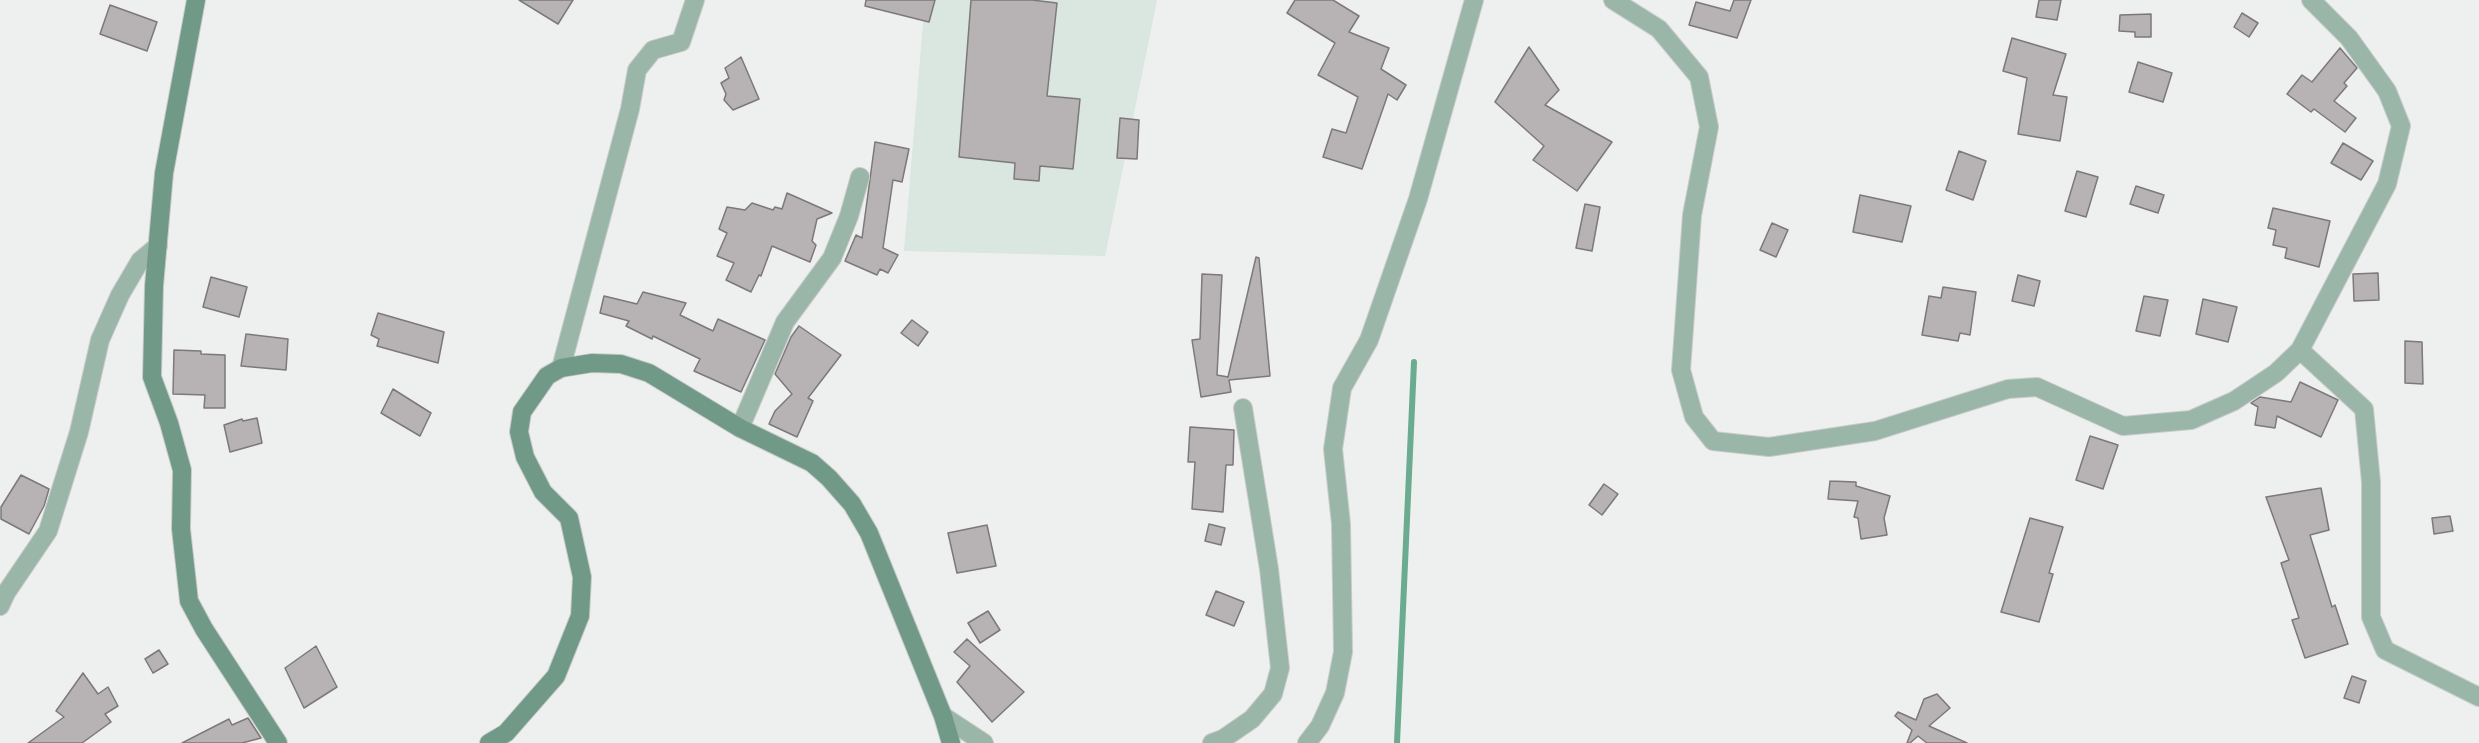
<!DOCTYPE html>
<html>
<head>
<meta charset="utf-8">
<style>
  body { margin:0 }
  canvas { display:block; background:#edf0ee }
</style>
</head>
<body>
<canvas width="2479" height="743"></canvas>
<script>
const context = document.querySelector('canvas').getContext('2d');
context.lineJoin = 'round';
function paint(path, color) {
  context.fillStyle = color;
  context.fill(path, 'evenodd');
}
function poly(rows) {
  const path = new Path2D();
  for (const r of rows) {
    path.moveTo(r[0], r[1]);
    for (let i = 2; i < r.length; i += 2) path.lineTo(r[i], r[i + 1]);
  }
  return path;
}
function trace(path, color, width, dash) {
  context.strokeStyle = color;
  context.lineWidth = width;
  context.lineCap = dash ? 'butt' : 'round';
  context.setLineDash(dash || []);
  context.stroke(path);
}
const built = poly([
  [925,0,1157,0,1105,256,904,251]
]);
const stream = poly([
  [1397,743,1414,362]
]);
const building = poly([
  [519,0,573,0,558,24,519,0],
  [866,0,935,0,929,22,865,6,866,0],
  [971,0,1032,0,1057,3,1047,96,1080,99,1073,169,1040,166,1039,181,1014,179,1015,163,959,157,971,0],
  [1295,0,1333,0,1359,16,1349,32,1389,48,1381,69,1406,85,1397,100,1388,94,1362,169,1323,157,1332,129,1346,133,1358,97,1318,75,1335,43,1287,13,1295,0],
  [1734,0,1751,0,1737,38,1689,25,1696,2,1730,11,1734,0],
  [2039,0,2061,0,2057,20,2036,17,2039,0],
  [110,5,157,22,147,51,100,34,110,5],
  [2242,13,2258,23,2249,37,2234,27,2242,13],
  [2151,14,2151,37,2135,37,2135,32,2119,31,2120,15,2151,14],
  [2012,38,2066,54,2053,95,2067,97,2060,141,2018,134,2027,78,2003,71,2012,38],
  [1529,47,1559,90,1545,105,1612,142,1577,191,1533,160,1544,146,1495,102,1529,47],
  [2340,48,2357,68,2344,83,2347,86,2334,101,2356,118,2345,132,2314,109,2311,112,2287,94,2302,75,2312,82,2340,48],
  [741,57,759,99,733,110,724,100,726,94,721,83,729,78,725,68,741,57],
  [2138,62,2172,73,2163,102,2129,92,2138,62],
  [1120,118,1139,120,1137,159,1117,158,1120,118],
  [875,142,909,149,902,182,893,180,883,248,898,255,888,273,880,269,877,275,845,261,856,235,862,238,875,142],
  [2343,143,2373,161,2361,180,2331,163,2343,143],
  [1959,151,1986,161,1973,200,1946,190,1959,151],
  [2077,171,2098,177,2086,217,2065,211,2077,171],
  [2136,186,2164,195,2158,213,2130,204,2136,186],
  [787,193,832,213,817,219,812,241,816,245,810,262,772,246,761,276,759,275,751,292,726,280,734,263,717,256,727,233,719,229,727,207,745,210,752,203,773,210,775,207,782,209,787,193],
  [1860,195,1911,206,1902,242,1853,232,1860,195],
  [1585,204,1600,207,1592,251,1576,248,1585,204],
  [2273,208,2330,221,2319,267,2285,258,2287,248,2273,245,2276,230,2268,228,2273,208],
  [1772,223,1788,230,1776,257,1760,250,1772,223],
  [1256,257,1259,258,1270,376,1229,380,1231,392,1201,397,1192,340,1200,339,1202,274,1222,275,1217,375,1228,377,1256,257],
  [2378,273,2379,300,2354,301,2353,274,2378,273],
  [2018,275,2040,281,2034,306,2012,301,2018,275],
  [211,277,247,287,239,317,203,307,211,277],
  [1943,287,1976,292,1970,335,1960,333,1958,341,1922,335,1929,296,1941,298,1943,287],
  [643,292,686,303,680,315,713,331,718,319,765,340,741,392,694,371,700,359,653,336,652,339,626,326,629,321,600,313,604,296,637,304,643,292],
  [2144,296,2168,300,2160,336,2136,331,2144,296],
  [2203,299,2237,307,2228,342,2196,334,2203,299],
  [378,313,444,332,438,363,377,346,379,339,371,335,378,313],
  [912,320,928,332,918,346,901,333,912,320],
  [799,326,841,355,808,398,813,401,797,437,769,424,775,411,792,394,775,374,791,337,799,326],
  [246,334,288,339,286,370,241,366,246,334],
  [2405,341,2422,342,2423,384,2405,383,2405,341],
  [174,350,201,351,201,354,225,355,225,408,204,408,205,395,173,394,174,350],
  [2300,382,2338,400,2321,437,2277,416,2275,428,2255,425,2258,407,2251,403,2260,397,2291,402,2300,382],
  [393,389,431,413,420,436,381,413,393,389],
  [257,418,262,443,230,452,224,425,242,419,243,421,257,418],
  [1190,427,1234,430,1233,465,1226,465,1223,512,1192,509,1195,462,1188,462,1190,427],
  [2090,436,2118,445,2103,489,2076,480,2090,436],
  [21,475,49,489,44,506,29,534,1,519,1,507,21,475],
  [1830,481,1856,482,1856,486,1890,496,1884,518,1887,535,1861,539,1858,518,1854,517,1858,501,1828,499,1830,481],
  [1604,484,1618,494,1602,515,1589,505,1604,484],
  [2321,488,2329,530,2310,535,2332,607,2335,605,2348,644,2305,658,2292,620,2299,618,2281,563,2289,560,2266,497,2321,488],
  [2450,516,2453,531,2434,534,2432,518,2450,516],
  [2030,518,2063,527,2049,573,2053,574,2039,622,2001,612,2030,518],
  [1209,524,1225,528,1221,545,1205,541,1209,524],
  [987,525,996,566,957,573,948,533,987,525],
  [1216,591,1244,602,1234,626,1206,615,1216,591],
  [988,611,1000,630,980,643,968,623,988,611],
  [967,639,1024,692,992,722,957,682,970,666,954,652,967,639],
  [316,646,337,687,304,708,285,668,316,646],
  [159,650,168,664,153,673,145,659,159,650],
  [83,673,98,694,108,687,118,706,105,714,111,722,82,743,28,743,64,717,56,711,83,673],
  [2352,676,2366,681,2359,703,2344,698,2352,676],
  [1937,694,1950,708,1929,726,1967,743,1927,743,1918,736,1910,743,1907,743,1912,730,1895,716,1898,712,1916,720,1924,699,1937,694],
  [248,718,261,738,242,743,182,743,229,719,232,725,248,718]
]);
const street = poly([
  [1613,0,1659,29,1699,77,1709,127,1692,215,1681,370,1694,417,1713,441,1769,447,1875,431,2008,389,2037,387,2123,426,2191,420,2234,401,2276,373,2300,350,2387,184,2401,126,2387,91,2349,38,2311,0],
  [2300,350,2364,409,2371,482,2371,617,2385,650,2479,697],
  [561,368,630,109,637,70,653,50,681,42,695,0],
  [740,428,785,322,832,258,849,216,860,177],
  [0,606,6,593,48,531,79,432,100,340,120,295,140,261,158,246],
  [943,716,984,743],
  [1212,743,1223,739,1252,719,1273,694,1280,668,1269,569,1243,408],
  [1307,743,1320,726,1335,693,1343,652,1341,524,1333,449,1342,388,1369,340,1418,199,1474,0]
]);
const secondary = poly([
  [196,0,164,173,154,286,152,377,169,423,182,470,181,529,189,601,204,629,278,743],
  [489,743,506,733,556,676,580,616,582,577,569,518,543,492,525,457,519,432,522,412,547,376,561,368,592,363,621,364,649,373,740,428,812,463,829,478,852,504,869,533,943,716,951,743]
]);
paint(built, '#dae6e0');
trace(stream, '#6bab90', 6);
paint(building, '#b7b3b4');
trace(building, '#7d797a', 1.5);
trace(street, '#c9cbca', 20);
trace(secondary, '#c9cbca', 20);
trace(street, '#9ab6a9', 18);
trace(secondary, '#709987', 18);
</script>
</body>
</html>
